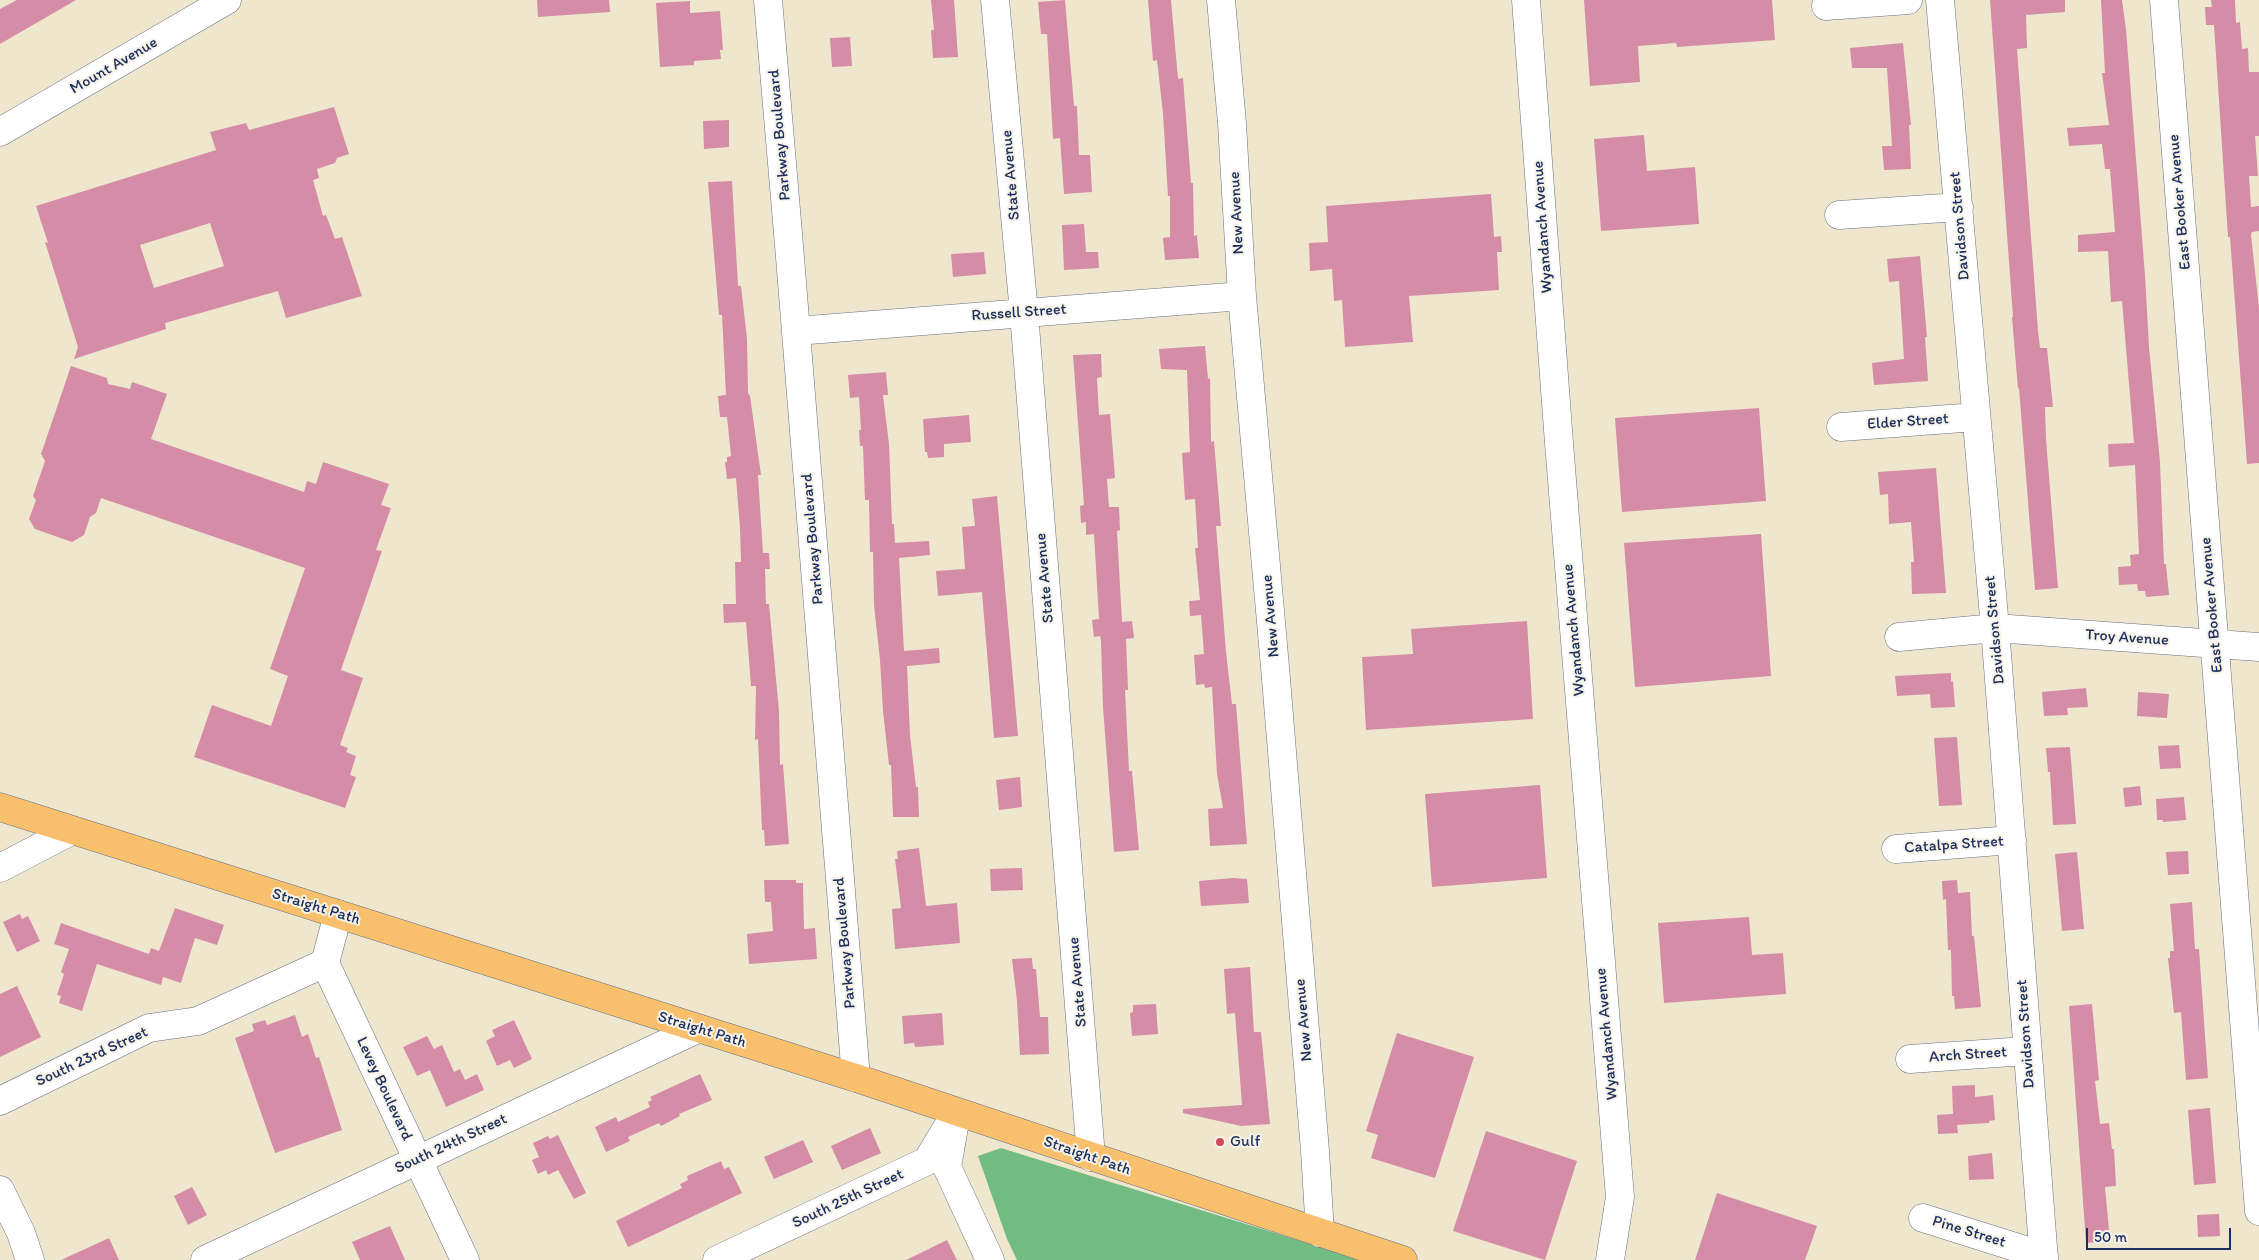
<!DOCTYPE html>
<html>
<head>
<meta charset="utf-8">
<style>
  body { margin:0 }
  #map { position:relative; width:2259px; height:1260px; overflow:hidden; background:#efe7cd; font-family:Itim,sans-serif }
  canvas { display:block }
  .scale { position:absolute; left:2086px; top:1228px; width:145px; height:22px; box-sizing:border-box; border:2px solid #1b2f5e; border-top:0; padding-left:6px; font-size:15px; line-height:18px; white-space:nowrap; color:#1b2f5e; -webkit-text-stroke:4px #f7f3e8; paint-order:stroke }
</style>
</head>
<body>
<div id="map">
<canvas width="2259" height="1260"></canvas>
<div class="scale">50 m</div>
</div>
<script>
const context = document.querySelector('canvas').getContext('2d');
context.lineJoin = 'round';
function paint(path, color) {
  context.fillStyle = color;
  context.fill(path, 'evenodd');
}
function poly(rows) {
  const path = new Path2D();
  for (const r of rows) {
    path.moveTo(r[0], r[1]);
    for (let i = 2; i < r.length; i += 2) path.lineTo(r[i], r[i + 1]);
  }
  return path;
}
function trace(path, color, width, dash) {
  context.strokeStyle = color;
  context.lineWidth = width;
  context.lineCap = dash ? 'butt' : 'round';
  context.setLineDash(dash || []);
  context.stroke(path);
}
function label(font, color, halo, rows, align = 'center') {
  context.font = font + ' Itim,sans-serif';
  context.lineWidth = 4;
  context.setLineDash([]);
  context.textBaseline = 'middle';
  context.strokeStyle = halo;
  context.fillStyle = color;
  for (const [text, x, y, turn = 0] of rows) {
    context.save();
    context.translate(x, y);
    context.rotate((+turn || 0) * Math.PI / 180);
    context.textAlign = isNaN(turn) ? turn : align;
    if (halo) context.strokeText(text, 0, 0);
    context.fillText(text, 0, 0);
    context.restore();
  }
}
const forest = poly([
  [1001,1148,1362,1260,1017,1260,1007,1239,978,1156]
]);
const building = poly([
  [17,0,76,0,0,44,0,9],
  [537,0,609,0,610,12,538,17],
  [931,0,954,0,958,57,933,58,931,30,934,30],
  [1065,0,1074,106,1077,106,1079,155,1090,155,1092,192,1064,194,1060,138,1053,139,1047,34,1041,34,1038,2],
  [1148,0,1171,0,1178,79,1183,78,1191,183,1193,183,1194,236,1197,235,1199,258,1165,260,1163,238,1170,237,1170,196,1168,196,1163,113,1157,60,1153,61],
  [1584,0,1772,0,1775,40,1677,47,1676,43,1638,46,1640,82,1590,86],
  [1990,0,2065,0,2065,12,2026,15,2027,48,2017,49,2038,331,2040,348,2047,348,2053,407,2045,407,2046,439,2058,588,2035,590,2019,388,2018,389,2012,317,2013,317],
  [2101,0,2122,0,2126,29,2145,276,2149,347,2160,462,2164,564,2166,564,2169,595,2146,597,2145,591,2138,591,2137,584,2119,585,2118,567,2131,566,2130,555,2139,554,2135,465,2109,467,2108,444,2134,443,2122,301,2111,302,2108,251,2078,252,2078,235,2115,232,2110,169,2105,169,2102,144,2069,146,2067,128,2109,125,2102,73,2105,73],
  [2211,0,2235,0,2236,23,2240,22,2242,49,2248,48,2249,72,2259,72,2259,136,2255,136,2258,176,2249,176,2251,207,2259,206,2259,231,2252,232,2251,235,2259,308,2259,463,2247,464,2230,237,2228,237,2214,25,2206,25,2205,7,2212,7],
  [690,1,690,13,720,11,723,50,720,50,721,59,694,61,694,65,660,67,656,3],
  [850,37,852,66,832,67,830,38],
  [1903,43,1911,125,1909,125,1911,169,1884,170,1882,146,1892,146,1887,68,1852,68,1850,48],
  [334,107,349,154,337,158,335,163,317,169,319,178,313,180,323,216,326,215,335,239,342,237,362,296,286,318,278,291,165,323,166,329,74,359,78,347,45,242,48,243,36,206,216,150,210,132,246,123,249,130],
  [210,223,224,266,154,288,140,245],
  [729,120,729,147,704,149,703,121],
  [1644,135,1647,171,1695,167,1699,224,1601,231,1594,139],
  [732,181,738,286,741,286,747,339,748,393,750,396,761,475,758,475,763,553,769,553,770,569,765,569,766,604,769,604,779,711,780,765,783,764,789,844,765,846,764,830,762,830,758,739,755,740,756,686,751,686,746,622,724,623,723,604,736,604,735,562,741,562,740,528,736,478,727,479,725,462,727,462,727,457,731,456,727,417,720,417,718,396,726,395,722,315,719,315,708,182],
  [1491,194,1494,237,1501,236,1502,252,1497,252,1499,290,1409,296,1413,342,1345,347,1342,300,1334,301,1332,269,1310,271,1309,243,1328,242,1326,206],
  [1084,224,1086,252,1098,252,1099,268,1064,270,1062,225],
  [984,252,986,274,953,277,951,254],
  [1920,256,1927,337,1925,337,1928,381,1874,385,1872,363,1904,359,1899,281,1889,282,1887,259],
  [1205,346,1208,379,1210,378,1211,442,1214,441,1221,526,1216,526,1226,652,1232,704,1236,704,1247,844,1210,846,1208,809,1223,808,1217,774,1212,687,1205,688,1204,684,1196,685,1194,655,1204,654,1201,615,1190,616,1189,601,1200,600,1195,548,1198,548,1195,499,1185,500,1182,453,1190,452,1187,370,1161,369,1159,349],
  [1101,354,1102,377,1097,378,1099,415,1110,414,1115,478,1107,479,1109,507,1119,507,1120,530,1117,531,1122,622,1132,621,1134,638,1126,639,1128,690,1125,690,1129,771,1132,771,1139,850,1114,852,1103,707,1101,641,1100,636,1094,637,1092,620,1099,619,1094,534,1086,535,1086,522,1081,523,1080,506,1084,505,1073,355],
  [71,366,107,378,108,384,130,389,132,382,167,394,151,439,304,492,307,481,316,484,323,462,389,484,381,505,391,508,376,550,382,551,341,670,363,678,340,745,348,748,346,752,356,756,350,775,356,777,345,808,194,757,212,705,271,726,288,676,270,669,305,568,101,498,96,513,90,517,84,535,72,542,35,529,29,519,36,500,33,496,45,461,41,454],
  [886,372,888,395,883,395,889,444,892,524,894,524,895,543,929,541,930,555,899,558,904,651,939,648,940,663,907,666,910,735,916,787,918,787,919,817,893,817,891,765,889,765,883,711,880,660,874,605,873,552,870,552,869,500,865,500,863,446,860,446,859,430,861,430,859,397,850,398,848,375],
  [1759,408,1766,501,1622,512,1615,418],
  [969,415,971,442,944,444,944,457,928,458,927,452,925,452,923,419],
  [1936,468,1946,593,1912,594,1911,562,1914,562,1911,522,1889,524,1888,494,1880,495,1878,472],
  [997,496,1018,736,994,738,982,592,938,596,936,571,965,569,962,527,975,526,972,499],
  [1761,534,1771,676,1635,687,1624,543],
  [1527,621,1533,719,1366,730,1362,657,1413,654,1411,629],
  [1951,673,1951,682,1953,681,1955,707,1931,708,1930,694,1897,696,1895,676],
  [2086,688,2088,707,2067,708,2068,715,2044,716,2042,692],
  [2138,692,2169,694,2167,718,2137,716],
  [1957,737,1962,805,1939,806,1934,738],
  [2179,745,2181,768,2160,769,2158,746],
  [2070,747,2076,824,2053,825,2050,772,2048,772,2046,748],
  [1020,777,1022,807,999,810,996,780],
  [1540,785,1547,878,1432,887,1425,794],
  [2140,786,2142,805,2125,807,2123,788],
  [2184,797,2186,820,2163,822,2163,820,2157,820,2156,799],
  [919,848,926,906,957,903,960,943,895,949,892,909,901,908,895,859,898,859,897,851],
  [2188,851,2189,874,2168,875,2166,852],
  [2077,852,2084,929,2062,931,2055,854],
  [1022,868,1023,890,991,891,990,869],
  [1233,878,1247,879,1249,903,1201,906,1199,881],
  [764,880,796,880,796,883,803,883,804,929,815,928,817,959,749,964,747,934,773,931,771,902,765,902],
  [1957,880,1958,893,1970,892,1972,936,1974,936,1981,1007,1955,1009,1954,996,1952,996,1951,950,1948,950,1946,899,1943,900,1942,881],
  [2192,902,2195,949,2199,949,2208,1078,2186,1080,2181,1012,2174,1013,2168,958,2170,958,2170,951,2174,951,2170,904],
  [175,908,224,925,217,945,195,938,181,983,163,977,161,985,97,964,82,1011,59,1003,61,996,57,995,64,974,61,972,69,949,54,944,61,923,149,954,151,948,159,951],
  [20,914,22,919,28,916,40,941,17,952,3,922],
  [1749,917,1752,955,1783,953,1786,994,1664,1003,1658,923],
  [1032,958,1033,969,1036,969,1040,1017,1048,1017,1049,1054,1020,1055,1017,1001,1012,959],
  [1250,967,1254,1032,1261,1032,1270,1124,1241,1126,1183,1113,1183,1109,1242,1105,1235,1013,1227,1014,1224,969],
  [17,986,41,1037,0,1057,0,994],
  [1156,1004,1158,1034,1132,1036,1130,1013,1133,1012,1133,1005],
  [2092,1004,2099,1080,2095,1081,2100,1124,2109,1123,2112,1149,2114,1149,2116,1186,2105,1187,2110,1241,2086,1243,2069,1006],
  [942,1013,944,1045,915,1047,914,1043,904,1044,902,1016],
  [295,1015,302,1037,308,1034,316,1058,319,1057,342,1130,275,1153,235,1038,254,1031,252,1024,265,1020,267,1025],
  [514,1020,532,1059,514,1068,510,1060,497,1066,486,1041,495,1036,492,1030],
  [1397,1033,1474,1057,1435,1178,1371,1158,1378,1135,1366,1131],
  [427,1036,434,1049,442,1045,454,1072,460,1069,465,1080,477,1074,484,1090,446,1107,430,1070,417,1076,403,1047],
  [700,1074,712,1100,679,1114,680,1116,661,1126,659,1123,628,1137,630,1141,606,1152,595,1127,616,1117,618,1122,650,1107,648,1102,652,1100,650,1097],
  [1975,1085,1975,1097,1993,1095,1995,1120,1989,1121,1989,1123,1957,1125,1958,1133,1938,1134,1937,1115,1953,1114,1952,1086],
  [2210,1108,2216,1183,2194,1185,2188,1110],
  [870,1128,881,1153,842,1170,831,1146],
  [1486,1131,1577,1161,1545,1260,1453,1231],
  [558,1135,586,1193,574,1199,558,1170,548,1175,546,1170,538,1174,532,1160,539,1157,533,1143,548,1136,550,1139],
  [803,1140,813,1162,774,1179,764,1157],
  [1992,1153,1994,1179,1969,1180,1968,1156],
  [721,1161,724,1169,729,1167,742,1193,628,1247,616,1221,682,1188,680,1184,688,1180,687,1176],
  [192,1187,207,1215,188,1225,174,1196],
  [1717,1193,1817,1226,1805,1260,1695,1260],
  [2219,1214,2220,1236,2198,1237,2197,1215],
  [390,1226,405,1260,360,1260,352,1242],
  [109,1238,119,1260,61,1260],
  [947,1240,957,1260,906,1260]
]);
const minor = poly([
  [768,0,789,245,856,1078],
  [995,0,1024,313,1091,1157],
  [1221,0,1232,123,1242,296,1275,667,1315,1151,1320,1233],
  [1526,0,1559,443,1620,1197,1610,1260],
  [1940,0,1995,628,2044,1260],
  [2164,0,2259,1211],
  [1826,6,1908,0],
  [0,132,227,0],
  [1839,215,1959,207],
  [796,331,1242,296],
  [1841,427,1976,417],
  [1899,637,1995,628,2259,647],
  [1896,849,2012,840],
  [0,868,71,831],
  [338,914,325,963,465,1260],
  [1910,1059,2026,1051],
  [0,1101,149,1028,198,1021,325,963],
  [954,1127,947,1167,990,1260],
  [0,1190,21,1233,30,1260],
  [1923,1218,2044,1256],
  [205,1260,697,1029],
  [717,1260,927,1161,956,1113]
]);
const major = poly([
  [0,807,856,1078,1403,1260]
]);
const markers = [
  [1220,1142,5,"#d1495b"]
];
const streetNames = [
  ["Mount Avenue",114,66,-30],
  ["Parkway Boulevard",780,135,-95],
  ["State Avenue",1011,175,-95],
  ["East Booker Avenue",2180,202,-95],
  ["New Avenue",1237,213,-93],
  ["Davidson Street",1960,226,-95],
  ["Wyandanch Avenue",1543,227,-94],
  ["Russell Street",1019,313,-4],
  ["Elder Street",1908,422,-4],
  ["Parkway Boulevard",813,539,-95],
  ["State Avenue",1045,578,-95],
  ["East Booker Avenue",2212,605,-95],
  ["New Avenue",1271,616,-95],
  ["Wyandanch Avenue",1574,630,-95],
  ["Davidson Street",1995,630,-95],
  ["Troy Avenue",2127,638,4],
  ["Catalpa Street",1954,845,-4],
  ["Straight Path",316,907,17],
  ["Parkway Boulevard",845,943,-95],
  ["State Avenue",1078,982,-95],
  ["New Avenue",1304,1020,-95],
  ["Straight Path",702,1030,17],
  ["Wyandanch Avenue",1607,1034,-95],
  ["Davidson Street",2026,1034,-94],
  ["Arch Street",1968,1055,-4],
  ["South 23rd Street",92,1057,-25],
  ["Levey Boulevard",384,1089,65],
  ["South 24th Street",451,1144,-25],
  ["Straight Path",1087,1156,19],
  ["South 25th Street",848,1199,-25],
  ["Pine Street",1969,1232,17]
];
const poiNames = [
  ["Gulf",1230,1142]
];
paint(forest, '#73bc81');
paint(building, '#d58ca6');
trace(minor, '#656f85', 29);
trace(major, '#656f85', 29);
trace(minor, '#fff', 28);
trace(major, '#f8bf6c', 28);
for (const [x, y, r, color] of markers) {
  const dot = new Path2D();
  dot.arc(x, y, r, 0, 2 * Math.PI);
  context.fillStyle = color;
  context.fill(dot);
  trace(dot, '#f7f3e8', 2);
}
label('16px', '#1b2f5e', '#f7f3e8', streetNames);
label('16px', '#1b2f5e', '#f7f3e8', poiNames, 'left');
</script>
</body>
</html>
